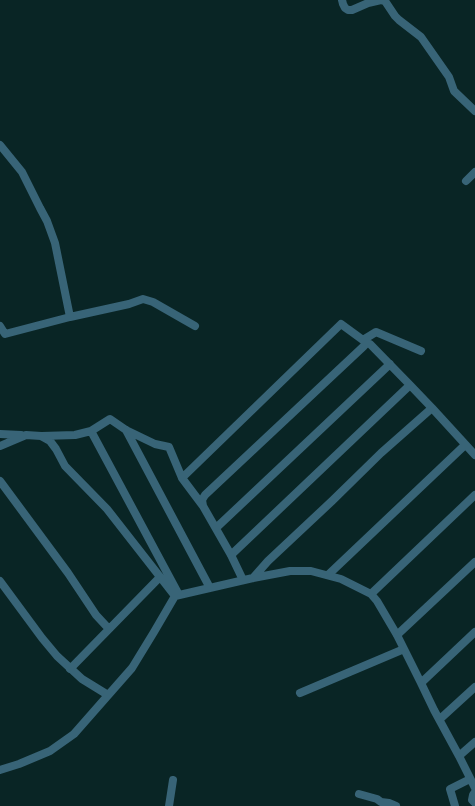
<!DOCTYPE html>
<html>
<head>
<meta charset="utf-8">
<style>
	body { margin:0 }
	canvas { display:block; background:#092525 }
</style>
</head>
<body>
<canvas width="475" height="806"></canvas>
<script>
const ctx = document.querySelector('canvas').getContext('2d');
ctx.lineJoin = 'round';
function shape(rows) {
  const path = new Path2D();
  for (const r of rows) {
    path.moveTo(r[0], r[1]);
    for (let i = 2; i < r.length; i += 2) path.lineTo(r[i], r[i + 1]);
  }
  return path;
}
function stroke(path, color, width, dash) {
  ctx.strokeStyle = color;
  ctx.lineWidth = width;
  ctx.lineCap = dash ? 'butt' : 'round';
  ctx.setLineDash(dash || []);
  ctx.stroke(path);
}
stroke(shape([
	[342,0,343,4,345,8,348,10,352,10,368,3,381,0,385,1,395,16,399,20,421,37,449,77,454,91,475,111],
	[0,145,22,172,40,208,47,221,55,243,70,317],
	[466,181,475,172],
	[0,326,5,334,70,317,129,304,143,299,153,302,195,326],
	[363,340,376,332,421,351],
	[126,430,210,588],
	[91,431,179,595],
	[0,434,21,435],
	[42,436,75,435,91,431,110,419,126,430,155,444,169,447,182,478],
	[0,446,26,435,41,436,50,441,56,449,65,466,107,509,175,596],
	[0,481,68,573,96,615,109,629],
	[203,506,182,478,341,324,367,343],
	[216,528,390,364],
	[231,555,410,385],
	[328,575,465,445],
	[253,578,268,561,332,501,381,453,432,408,475,455],
	[243,580,231,555,203,506,202,500,205,495,364,346,367,343,370,344,410,385,432,408],
	[0,581,42,638,57,656,82,679,108,695],
	[371,594,475,495],
	[397,635,475,562],
	[70,669,160,577],
	[421,683,434,710,459,756,475,742],
	[300,693,404,649],
	[440,719,475,687],
	[459,756,475,788],
	[0,770,19,764,50,751,74,734,132,668,154,632,175,596,253,578,290,571,311,571,341,579,371,594,377,601,397,635,421,683,475,632],
	[475,792,473,795,472,800,475,803],
	[359,794,377,799,381,802,389,803,396,806],
	[169,806,173,780],
	[455,806,450,789,470,779]
]), '#386477', 8);
</script>
</body>
</html>
